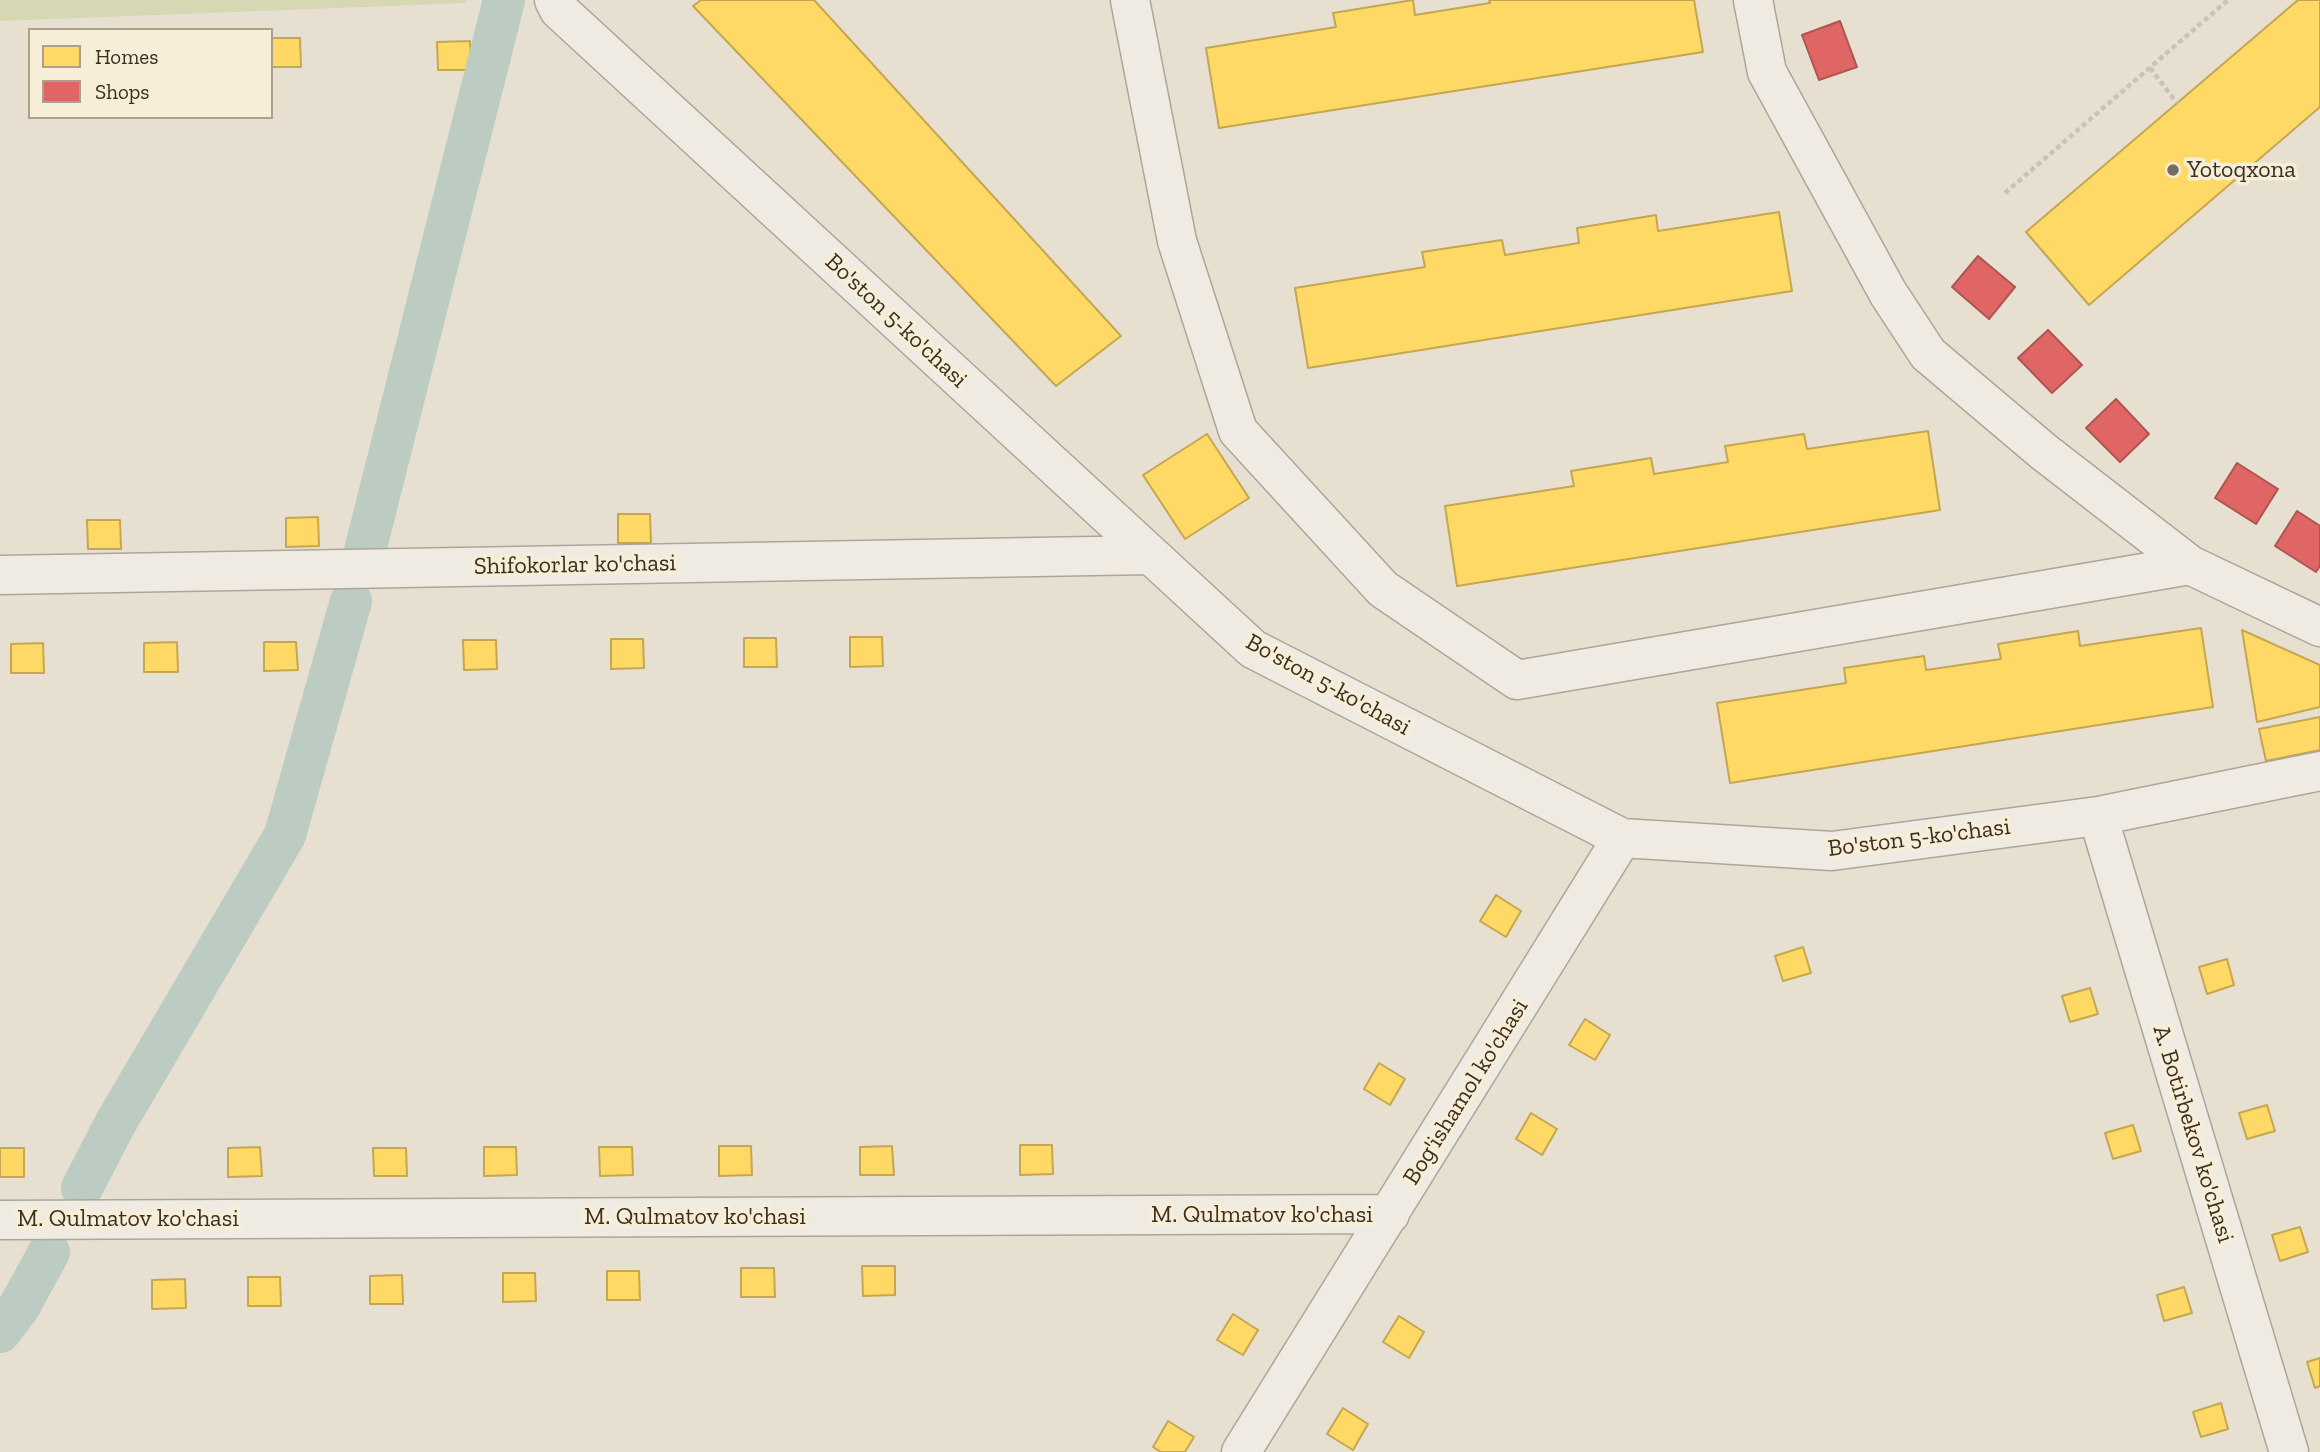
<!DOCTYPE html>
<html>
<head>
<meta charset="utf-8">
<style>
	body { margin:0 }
	#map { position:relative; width:2320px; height:1452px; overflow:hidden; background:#e7e0d1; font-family:"Zilla Slab",serif }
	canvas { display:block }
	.legend { position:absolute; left:28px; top:28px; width:245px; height:91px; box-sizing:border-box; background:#f7eed8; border:2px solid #ada18e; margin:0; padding:9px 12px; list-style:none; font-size:21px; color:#3d2e20 }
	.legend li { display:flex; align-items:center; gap:14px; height:35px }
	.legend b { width:35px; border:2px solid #ada18e }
</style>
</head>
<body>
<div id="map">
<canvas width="2320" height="1452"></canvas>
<ul class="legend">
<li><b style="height:19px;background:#ffd966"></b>Homes</li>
<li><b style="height:19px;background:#e06666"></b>Shops</li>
</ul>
</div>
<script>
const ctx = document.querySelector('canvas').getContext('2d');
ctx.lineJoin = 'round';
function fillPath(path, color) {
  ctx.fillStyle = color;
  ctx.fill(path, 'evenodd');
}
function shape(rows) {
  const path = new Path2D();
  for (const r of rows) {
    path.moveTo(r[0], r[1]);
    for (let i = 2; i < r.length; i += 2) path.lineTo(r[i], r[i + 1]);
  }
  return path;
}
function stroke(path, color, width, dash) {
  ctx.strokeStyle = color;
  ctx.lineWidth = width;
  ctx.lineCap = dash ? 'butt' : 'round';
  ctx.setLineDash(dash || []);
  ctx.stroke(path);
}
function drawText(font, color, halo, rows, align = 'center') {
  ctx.font = font + ' "Zilla Slab",serif';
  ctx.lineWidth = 7;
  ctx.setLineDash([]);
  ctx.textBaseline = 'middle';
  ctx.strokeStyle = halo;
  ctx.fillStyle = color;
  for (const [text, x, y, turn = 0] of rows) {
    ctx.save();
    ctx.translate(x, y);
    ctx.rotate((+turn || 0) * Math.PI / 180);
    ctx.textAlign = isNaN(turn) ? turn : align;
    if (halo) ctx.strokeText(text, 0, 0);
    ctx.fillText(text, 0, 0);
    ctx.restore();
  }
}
fillPath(shape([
	[0,0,467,0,466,3,0,21]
]), '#d6d7b3');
const homes = shape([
	[701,0,814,0,1121,336,1056,386,693,6,701,0],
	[1413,0,1415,15,1490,3,1489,0,1694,0,1703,52,1219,128,1206,48,1336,27,1333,13,1413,0],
	[2298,0,2320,0,2320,107,2089,305,2026,232,2298,0],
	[271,38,300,38,301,67,271,67,271,38],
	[470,41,471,70,438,70,437,42,470,41],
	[1779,212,1792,291,1308,368,1295,288,1425,267,1422,252,1502,240,1505,255,1579,243,1577,228,1656,215,1658,231,1779,212],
	[1928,431,1940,510,1457,586,1445,506,1574,486,1571,471,1651,458,1654,474,1728,462,1725,446,1804,434,1807,449,1928,431],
	[1207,434,1249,498,1185,539,1143,475,1207,434],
	[618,514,650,514,651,543,618,543,618,514],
	[318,517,319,546,286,547,286,518,318,517],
	[87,520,120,520,121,549,88,549,87,520],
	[2201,628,2213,707,1730,783,1717,703,1846,683,1844,668,1924,656,1926,670,2001,659,1998,644,2078,631,2080,646,2201,628],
	[2242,630,2320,665,2320,707,2257,722,2242,630],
	[850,637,882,637,883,666,850,667,850,637],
	[744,638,776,638,777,667,744,667,744,638],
	[611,639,643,639,644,668,611,669,611,639],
	[463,640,496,640,497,669,464,670,463,640],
	[177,642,178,672,144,672,144,643,177,642],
	[264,642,296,642,298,670,264,671,264,642],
	[43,643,44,673,11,673,11,644,43,643],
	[2320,717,2320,750,2266,761,2259,729,2320,717],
	[1496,895,1521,911,1506,937,1480,921,1496,895],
	[1803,947,1811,973,1783,981,1775,956,1803,947],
	[2227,959,2234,985,2207,994,2199,967,2227,959],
	[2090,988,2098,1014,2070,1022,2062,996,2090,988],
	[1585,1019,1610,1035,1595,1060,1569,1045,1585,1019],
	[1379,1063,1405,1079,1390,1105,1364,1089,1379,1063],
	[2267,1105,2275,1131,2247,1139,2239,1113,2267,1105],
	[1531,1113,1557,1129,1542,1155,1516,1139,1531,1113],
	[2133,1125,2141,1151,2113,1159,2105,1133,2133,1125],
	[1020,1145,1052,1145,1053,1174,1020,1175,1020,1145],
	[719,1146,751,1146,752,1175,719,1176,719,1146],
	[892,1146,894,1175,860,1175,860,1147,892,1146],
	[260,1147,262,1176,228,1177,228,1148,260,1147],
	[484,1147,516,1147,517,1175,484,1176,484,1147],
	[599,1147,632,1147,633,1175,600,1176,599,1147],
	[0,1148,24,1148,24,1177,0,1177,0,1148],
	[373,1148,406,1148,407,1176,374,1176,373,1148],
	[2300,1227,2308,1252,2280,1261,2272,1235,2300,1227],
	[862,1266,895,1266,895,1295,863,1296,862,1266],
	[741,1268,774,1268,775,1297,741,1297,741,1268],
	[607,1271,639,1271,640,1300,607,1300,607,1271],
	[503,1273,535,1273,536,1301,503,1302,503,1273],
	[402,1275,403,1304,370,1304,370,1276,402,1275],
	[248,1277,280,1277,281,1306,248,1306,248,1277],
	[185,1279,186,1308,152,1309,152,1280,185,1279],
	[2184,1287,2192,1313,2164,1321,2157,1295,2184,1287],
	[1233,1314,1258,1330,1243,1355,1217,1340,1233,1314],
	[1399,1316,1424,1332,1409,1358,1383,1342,1399,1316],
	[2320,1358,2320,1386,2315,1388,2307,1362,2320,1358],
	[2221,1403,2228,1429,2201,1437,2193,1412,2221,1403],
	[1343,1408,1368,1424,1353,1450,1327,1434,1343,1408],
	[1168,1421,1194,1437,1185,1452,1161,1452,1153,1447,1168,1421]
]);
fillPath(homes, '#ffd966');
stroke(homes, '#c5a651', 2);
const shops = shape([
	[1840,21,1857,67,1819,80,1802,35,1840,21],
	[1978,256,2015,287,1989,319,1952,287,1978,256],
	[2048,330,2082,365,2052,393,2018,358,2048,330],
	[2116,399,2149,434,2120,462,2086,428,2116,399],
	[2237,463,2278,489,2256,524,2215,498,2237,463],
	[2297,511,2320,526,2320,566,2316,572,2275,546,2297,511]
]);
fillPath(shops, '#e06666');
stroke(shops, '#af5551', 2);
stroke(shape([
	[365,551,504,0],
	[82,1188,115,1124,285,835,351,601],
	[0,1332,19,1307,49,1252]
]), '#bcccc2', 42);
const minor = shape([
	[554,0,559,10,1253,649,1622,838,1832,851,2098,816,2320,771],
	[1130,0,1177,241,1238,431,1383,589,1517,680,2190,565],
	[1753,0,1767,72,1888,293,1928,354,2044,452,2190,565,2320,627],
	[0,575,1150,555],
	[2098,816,2289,1452],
	[0,1220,1390,1214],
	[1241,1452,1622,838]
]);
stroke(minor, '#ada599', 41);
stroke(shape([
	[2150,68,2177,103],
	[2005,193,2228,0]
]), '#c8c2b9', 4.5, [5, 3.5]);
stroke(minor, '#efebe3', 38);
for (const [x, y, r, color] of [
	[2173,170,7,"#786c5e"]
]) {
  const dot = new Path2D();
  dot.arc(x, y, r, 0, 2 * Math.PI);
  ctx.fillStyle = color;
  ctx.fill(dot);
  stroke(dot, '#f7eed8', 2.5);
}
drawText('24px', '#3d2e20', '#f7eed8', [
	["Yotoqxona",2187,170]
], 'left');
drawText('24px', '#3d2e20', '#f7eed8', [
	["Bo'ston 5-ko'chasi",896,321,43],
	["Shifokorlar ko'chasi",575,565,-1],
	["Bo'ston 5-ko'chasi",1328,685,29],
	["Bo'ston 5-ko'chasi",1919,838,-7],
	["Bog'ishamol ko'chasi",1466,1092,-58],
	["A. Botirbekov ko'chasi",2193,1134,73],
	["M. Qulmatov ko'chasi",1262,1215],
	["M. Qulmatov ko'chasi",695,1217],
	["M. Qulmatov ko'chasi",128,1219]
]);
</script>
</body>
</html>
